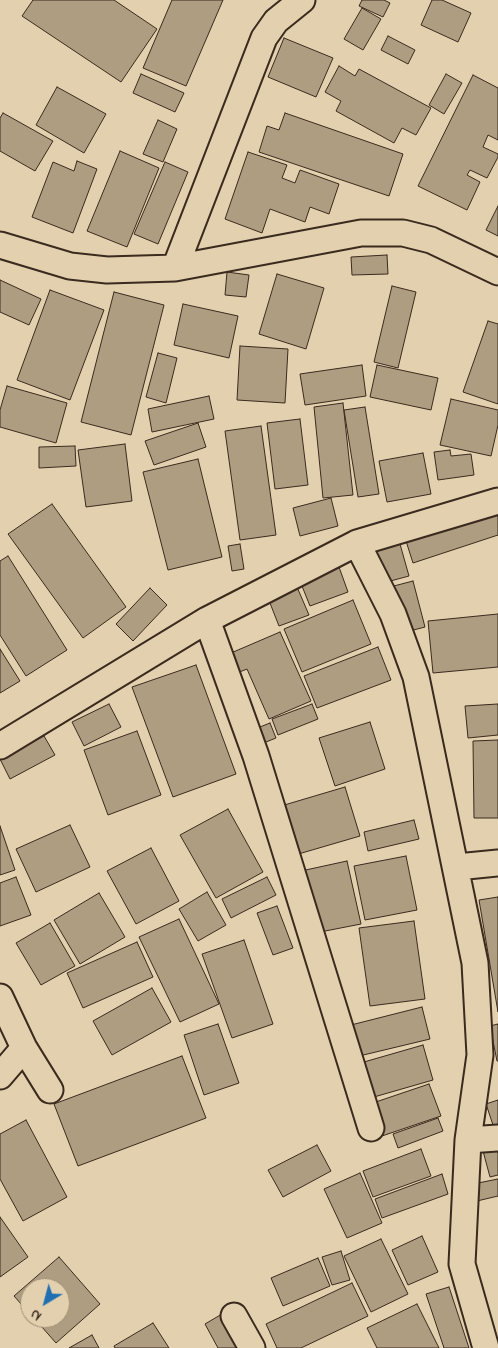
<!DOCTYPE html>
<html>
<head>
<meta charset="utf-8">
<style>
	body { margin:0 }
	#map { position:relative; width:498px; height:1348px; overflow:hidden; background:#e3d0ae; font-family:"Indie Flower",sans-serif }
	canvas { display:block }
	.north { position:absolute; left:20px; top:1278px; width:50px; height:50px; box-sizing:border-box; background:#e3d0ae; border:1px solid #a08e74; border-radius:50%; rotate:217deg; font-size:14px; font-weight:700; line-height:20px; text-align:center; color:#3b2a1e }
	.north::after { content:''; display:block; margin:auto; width:18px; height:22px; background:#1f6fb2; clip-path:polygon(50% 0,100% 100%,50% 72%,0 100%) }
</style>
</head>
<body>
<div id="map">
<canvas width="498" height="1348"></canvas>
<div class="north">N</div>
</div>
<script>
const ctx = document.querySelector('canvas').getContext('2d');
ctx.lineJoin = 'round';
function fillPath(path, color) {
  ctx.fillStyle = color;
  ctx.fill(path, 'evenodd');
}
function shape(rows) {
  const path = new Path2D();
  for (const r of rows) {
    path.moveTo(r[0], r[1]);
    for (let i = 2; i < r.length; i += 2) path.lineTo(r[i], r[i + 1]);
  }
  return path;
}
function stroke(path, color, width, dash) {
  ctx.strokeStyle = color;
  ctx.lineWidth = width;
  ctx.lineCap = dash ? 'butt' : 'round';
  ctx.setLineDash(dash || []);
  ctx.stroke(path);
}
const building = shape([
	[33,0,114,0,157,29,121,82,22,16,33,0],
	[172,0,223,0,186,86,143,68,172,0],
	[362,0,384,0,390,3,383,17,359,6,362,0],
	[432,0,442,0,471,13,458,42,421,25,432,0],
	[362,8,381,19,363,50,344,39,362,8],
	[388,36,415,50,408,64,381,50,388,36],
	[284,38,333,58,316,97,268,77,284,38],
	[339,66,355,76,359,69,431,108,416,135,402,128,394,143,336,111,341,101,325,92,339,66],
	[141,74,184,93,175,112,133,93,141,74],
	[446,74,462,83,444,114,429,105,446,74],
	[473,75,498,88,498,140,488,135,483,147,498,154,498,157,487,178,470,170,467,175,480,182,467,210,418,186,473,75],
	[57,87,106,114,84,153,36,125,57,87],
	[3,113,53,141,35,171,0,151,0,118,3,113],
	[285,113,403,154,389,196,259,152,267,126,279,130,285,113],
	[158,120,177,129,163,162,143,154,158,120],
	[120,151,159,168,127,247,87,231,120,151],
	[248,152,287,165,282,178,295,183,300,170,339,184,329,214,310,207,305,222,270,209,262,233,225,219,248,152],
	[77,161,97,169,73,233,32,217,53,162,74,171,77,161],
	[165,162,188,172,158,244,134,234,165,162],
	[498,206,498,236,486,230,498,206],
	[387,255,388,274,352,275,351,257,387,255],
	[227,272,249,275,246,297,225,295,227,272],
	[277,274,324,288,306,349,259,334,277,274],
	[0,280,41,299,29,325,0,312,0,280],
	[392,286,416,292,398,368,374,362,392,286],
	[50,290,104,310,70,400,17,380,50,290],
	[114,292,164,305,131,435,81,422,114,292],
	[183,304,238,316,229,358,174,345,183,304],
	[488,321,498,324,498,404,463,392,488,321],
	[240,346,288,349,285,403,237,400,240,346],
	[158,353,177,358,166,403,146,397,158,353],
	[362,365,366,396,305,405,300,374,362,365],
	[377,365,438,378,431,410,370,397,377,365],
	[7,386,67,403,56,443,0,427,0,410,7,386],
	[209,396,214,419,152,432,148,409,209,396],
	[451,399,498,410,498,425,491,456,440,445,451,399],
	[343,403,353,495,323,498,314,407,343,403],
	[365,407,379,494,358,497,344,410,365,407],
	[300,419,308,485,275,489,267,423,300,419],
	[198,423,206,447,154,465,145,441,198,423],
	[261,426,276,535,240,540,225,431,261,426],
	[125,444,132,501,86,507,78,450,125,444],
	[75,446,76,466,39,468,39,447,75,446],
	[450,450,451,456,471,454,474,475,438,480,434,452,450,450],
	[423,453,431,494,387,502,379,461,423,453],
	[198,459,222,557,168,570,143,472,198,459],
	[331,498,338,526,300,536,293,508,331,498],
	[52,504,126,607,83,638,8,534,52,504],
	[498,511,498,535,413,563,406,541,498,511],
	[398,537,409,576,383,583,372,545,398,537],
	[240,544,244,569,232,571,228,546,240,544],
	[8,556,67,650,26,676,0,635,0,561,8,556],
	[339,567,348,592,310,606,300,581,339,567],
	[413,581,425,627,402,633,390,587,413,581],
	[297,587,309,615,279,626,268,598,297,587],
	[150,588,167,605,133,641,116,624,150,588],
	[353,600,371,644,302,672,284,629,353,600],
	[498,614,498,667,433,673,428,621,498,614],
	[280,632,311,701,269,719,247,669,232,675,224,656,280,632],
	[378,647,391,680,317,708,304,676,378,647],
	[0,649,20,681,0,693,0,649],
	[196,665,236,774,173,797,132,687,196,665],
	[109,704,121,727,84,746,72,722,109,704],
	[312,704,318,719,278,735,272,719,312,704],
	[498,704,498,735,468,738,465,706,498,704],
	[370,722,385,769,335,786,319,738,370,722],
	[270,723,276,738,261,744,255,729,270,723],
	[137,731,161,795,108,815,84,750,137,731],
	[44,736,55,755,10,779,0,759,44,736],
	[498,740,498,818,474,818,473,741,498,740],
	[345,787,360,836,295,855,281,806,345,787],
	[228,809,263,872,216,898,180,835,228,809],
	[414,820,419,839,368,851,364,832,414,820],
	[70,825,90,867,36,892,16,849,70,825],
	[0,826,15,870,0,875,0,826],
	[151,848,179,901,136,924,107,871,151,848],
	[406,856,417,910,365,920,354,866,406,856],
	[347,861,361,924,315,933,301,871,347,861],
	[16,877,31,915,0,926,0,883,16,877],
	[267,877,276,895,231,918,222,899,267,877],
	[207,892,226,925,198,941,179,909,207,892],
	[99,893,125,937,80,964,54,920,99,893],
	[498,897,498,1012,479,900,498,897],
	[277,906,293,948,273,955,257,913,277,906],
	[179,919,219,1004,180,1022,139,937,179,919],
	[414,921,425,999,370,1006,359,928,414,921],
	[50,923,75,966,41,985,16,943,50,923],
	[244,940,273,1024,232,1038,202,954,244,940],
	[137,942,153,977,83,1008,67,973,137,942],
	[152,988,171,1022,112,1055,93,1021,152,988],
	[422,1007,430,1039,355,1057,347,1026,422,1007],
	[218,1024,239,1083,204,1095,184,1035,218,1024],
	[498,1024,498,1061,497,1061,490,1026,498,1024],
	[423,1045,433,1080,367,1099,357,1064,423,1045],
	[182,1056,206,1118,78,1166,54,1104,182,1056],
	[429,1084,441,1116,379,1137,367,1105,429,1084],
	[498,1100,498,1130,495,1131,486,1104,498,1100],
	[438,1118,443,1131,398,1148,393,1134,438,1118],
	[26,1120,67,1197,23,1221,0,1179,0,1134,26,1120],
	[317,1145,331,1171,283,1197,268,1170,317,1145],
	[498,1147,498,1175,490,1177,483,1151,498,1147],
	[421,1149,431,1176,373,1197,363,1171,421,1149],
	[360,1173,382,1223,347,1238,324,1189,360,1173],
	[442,1174,448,1194,382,1218,375,1199,442,1174],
	[498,1179,498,1196,477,1201,473,1184,498,1179],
	[0,1217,28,1257,0,1277,0,1217],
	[422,1236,438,1272,408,1285,392,1250,422,1236],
	[381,1239,408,1294,371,1312,344,1256,381,1239],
	[341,1251,350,1280,332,1285,322,1257,341,1251],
	[59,1257,100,1304,56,1343,34,1318,60,1318,60,1288,30,1288,30,1314,14,1296,59,1257],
	[318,1258,330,1286,283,1306,271,1278,318,1258],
	[352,1283,368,1316,301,1348,277,1348,266,1324,352,1283],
	[449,1287,469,1348,444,1348,426,1294,449,1287],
	[417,1304,439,1348,377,1348,367,1328,417,1304],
	[222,1314,240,1348,218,1348,205,1324,222,1314],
	[153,1323,169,1348,115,1348,114,1346,153,1323],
	[92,1335,99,1348,69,1348,92,1335]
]);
fillPath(building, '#af9d81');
stroke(building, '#3b2a1e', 1);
const street = shape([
	[0,245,70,266,107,270,175,268,361,233,403,233,431,240,498,272],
	[175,268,264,38,276,21,302,0],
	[357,543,393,614,416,677,475,963,480,1055,468,1140,462,1264,486,1348],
	[207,620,256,756,371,1128],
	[0,746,207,620,357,543,498,501],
	[457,867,498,863],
	[0,997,24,1048,50,1090],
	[0,1076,24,1048],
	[468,1140,498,1138],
	[234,1316,252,1348]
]);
stroke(street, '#3b2a1e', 29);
stroke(street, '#e3d0ae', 25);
</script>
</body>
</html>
